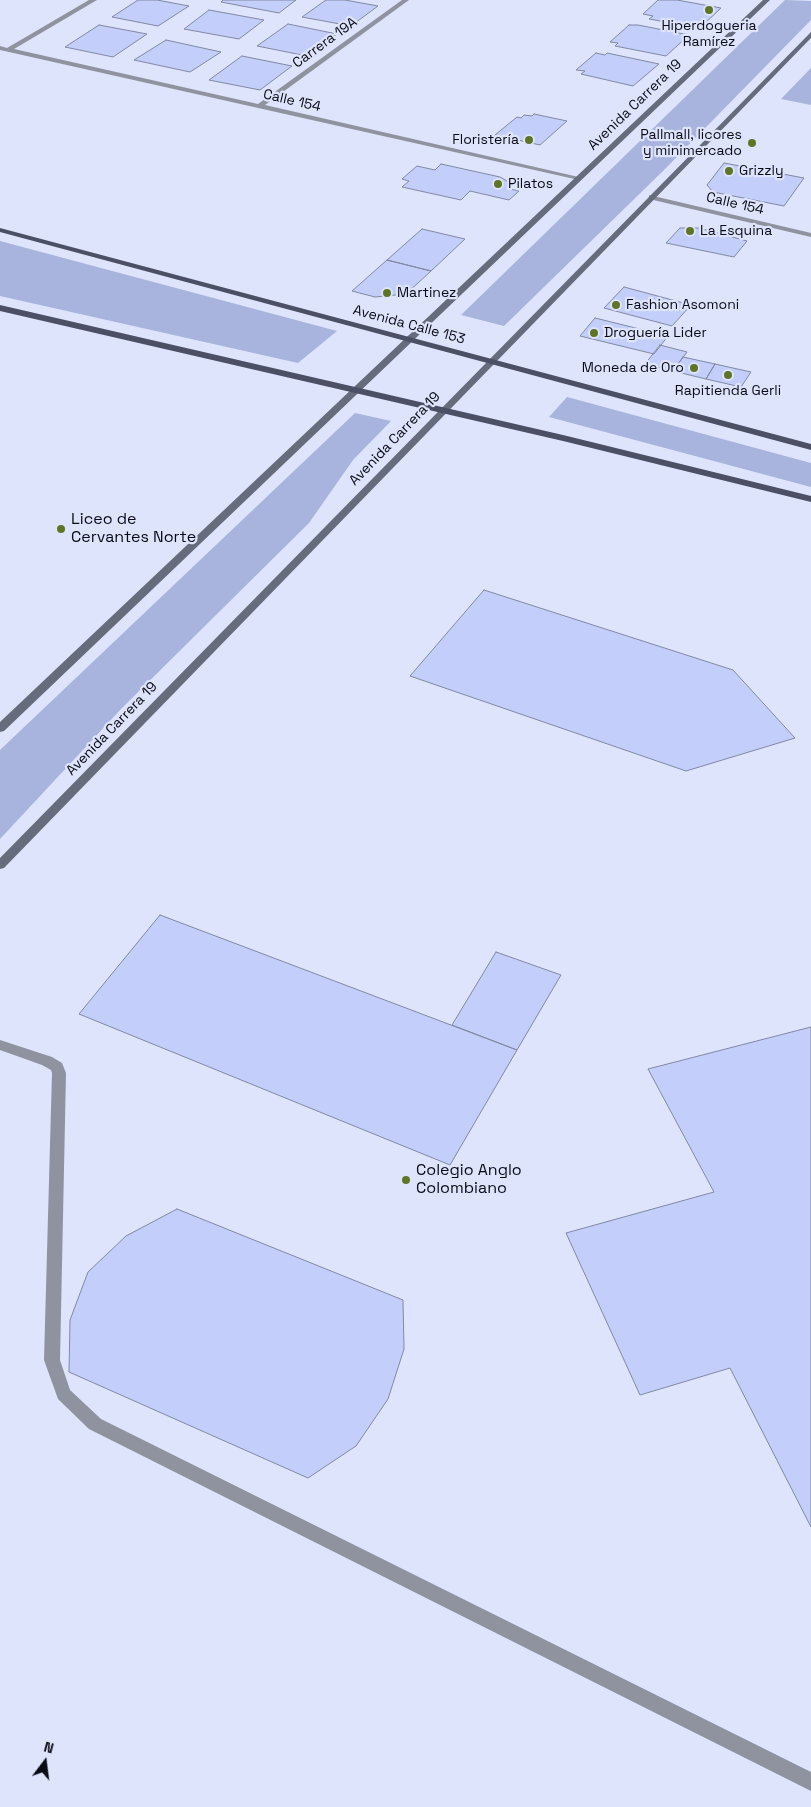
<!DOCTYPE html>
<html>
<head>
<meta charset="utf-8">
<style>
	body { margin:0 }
	#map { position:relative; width:811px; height:1807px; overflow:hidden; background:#dde4fb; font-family:"Space Grotesk",sans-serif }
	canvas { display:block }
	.north { position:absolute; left:20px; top:1737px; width:50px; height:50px; -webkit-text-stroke:4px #dde4fb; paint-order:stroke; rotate:15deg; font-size:14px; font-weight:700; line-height:20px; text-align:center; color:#090b14 }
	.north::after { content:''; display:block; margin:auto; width:18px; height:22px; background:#090b14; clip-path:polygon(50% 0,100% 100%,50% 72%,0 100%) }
</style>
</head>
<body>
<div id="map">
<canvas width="811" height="1807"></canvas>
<div class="north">N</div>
</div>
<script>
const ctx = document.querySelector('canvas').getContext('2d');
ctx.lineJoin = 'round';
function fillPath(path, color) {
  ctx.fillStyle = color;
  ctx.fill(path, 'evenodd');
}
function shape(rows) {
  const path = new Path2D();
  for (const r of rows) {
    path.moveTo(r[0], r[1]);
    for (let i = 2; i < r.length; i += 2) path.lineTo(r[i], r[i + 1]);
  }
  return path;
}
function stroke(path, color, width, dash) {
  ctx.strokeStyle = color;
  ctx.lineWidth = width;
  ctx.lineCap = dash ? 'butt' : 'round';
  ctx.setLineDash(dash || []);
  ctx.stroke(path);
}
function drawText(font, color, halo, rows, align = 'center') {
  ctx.font = font + ' "Space Grotesk",sans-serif';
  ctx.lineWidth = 4.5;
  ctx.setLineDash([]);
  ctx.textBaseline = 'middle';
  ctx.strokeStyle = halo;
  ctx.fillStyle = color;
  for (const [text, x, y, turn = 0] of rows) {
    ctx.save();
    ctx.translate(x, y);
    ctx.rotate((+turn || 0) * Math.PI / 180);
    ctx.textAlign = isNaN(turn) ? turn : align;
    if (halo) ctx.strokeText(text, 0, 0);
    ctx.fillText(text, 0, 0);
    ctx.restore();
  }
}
fillPath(shape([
	[785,0,811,1,811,20,665,169,504,326,461,315],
	[811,68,811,105,781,99],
	[0,241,337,331,298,363,0,296],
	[567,397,811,463,811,487,549,417],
	[355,413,391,421,353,460,309,523,122,708,0,839,0,750]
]), '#a8b3de');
const building = shape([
	[138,0,157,0,189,6,158,26,112,17,138,0],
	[223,0,296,0,279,13,221,2,223,0],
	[326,0,345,0,378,6,351,26,302,17,326,0],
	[658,0,677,0,721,8,700,28,649,19,653,16,643,14,658,0],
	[209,10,264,20,239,39,184,29,209,10],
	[288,24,337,34,307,56,257,46,288,24],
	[99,25,147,34,113,57,65,47,99,25],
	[629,25,638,25,689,35,666,56,615,46,618,43,610,42,629,25],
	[166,40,221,52,190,72,134,60,166,40],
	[596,53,605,55,607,53,659,64,633,86,581,74,585,71,576,70,596,53],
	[242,56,292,66,260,90,209,80,242,56],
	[534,114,567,121,540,145,495,135,517,117,521,118,524,115,532,116,534,114],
	[724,163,804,178,784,206,713,192,707,185,724,163],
	[441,164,500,177,507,181,510,189,519,191,509,200,470,191,461,200,402,187,409,181,402,179,417,166,435,170,441,164],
	[680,228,699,228,747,241,734,257,666,243,680,228],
	[422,229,465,239,431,271,387,260,422,229],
	[387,260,431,271,406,294,375,297,352,291,387,260],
	[624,287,691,305,672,326,604,308,624,287],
	[595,318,668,336,654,354,580,336,595,318],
	[660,345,687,352,673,371,645,364,660,345],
	[683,357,715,364,706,379,673,371,683,357],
	[715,364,751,372,741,387,706,379,715,364],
	[484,590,733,670,795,738,686,771,410,676,484,590],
	[160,915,517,1050,450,1165,79,1014,160,915],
	[496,952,561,975,517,1050,452,1025,496,952],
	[811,1027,811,1527,730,1368,640,1395,566,1233,714,1192,648,1069,811,1027],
	[177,1209,403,1300,404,1349,388,1399,356,1446,308,1478,69,1372,70,1320,88,1272,126,1236,177,1209]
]);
fillPath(building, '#c3cefa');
stroke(building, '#8188a2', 1);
fillPath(shape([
	[0,1040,52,1057,62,1063,66,1073,60,1360,70,1390,101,1419,811,1772,811,1791,89,1429,58,1399,44,1360,52,1073,51,1070,42,1065,0,1050,0,1040]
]), '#8f939f');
fillPath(shape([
	[89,0,97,0,14,49,258,104,402,0,409,0,265,105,583,178,579,180,0,50,0,46,7,48,89,0],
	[649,195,811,233,811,237,649,199,649,195]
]), '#8f939f');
fillPath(shape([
	[763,0,770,0,4,731,0,732,0,722,763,0],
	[811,32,811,38,4,868,0,869,0,858,811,32]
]), '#676c7d');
fillPath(shape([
	[0,228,811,444,811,450,0,232,0,228],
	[0,305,563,435,811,496,811,502,563,441,0,311,0,305]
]), '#4b5065');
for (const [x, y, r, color] of [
	[709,10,5,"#5e7526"],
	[529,140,5,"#5e7526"],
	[752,143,5,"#5e7526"],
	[729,171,5,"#5e7526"],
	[498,184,5,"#5e7526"],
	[690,231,5,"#5e7526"],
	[387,293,5,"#5e7526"],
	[616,305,5,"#5e7526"],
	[594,333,5,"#5e7526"],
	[694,368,5,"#5e7526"],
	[728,375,5,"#5e7526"],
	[61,529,5,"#5e7526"],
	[406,1180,5,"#5e7526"]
]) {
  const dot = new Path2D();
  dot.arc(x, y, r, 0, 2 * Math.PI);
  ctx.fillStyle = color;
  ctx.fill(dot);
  stroke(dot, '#dde4fb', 2);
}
drawText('14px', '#090b14', '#dde4fb', [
	["Hiperdogueria",709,26,"center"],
	["Ramírez",709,42,"center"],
	["Pallmall, licores",742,135,"right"],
	["y minimercado",742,151,"right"],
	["Floristería",519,140,"right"],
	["Grizzly",739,171],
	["Pilatos",508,184],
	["La Esquina",700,231],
	["Martinez",397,293],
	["Fashion Asomoni",626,305],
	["Droguería Lider",604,333],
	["Moneda de Oro",684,368,"right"],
	["Rapitienda Gerli",728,391,"center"]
], 'left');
drawText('14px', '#090b14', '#dde4fb', [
	["Carrera 19A",325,43,-36],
	["Calle 154",292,101,13],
	["Avenida Carrera 19",635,105,-44],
	["Calle 154",735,204,13],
	["Avenida Calle 153",409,325,15],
	["Avenida Carrera 19",395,439,-46],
	["Avenida Carrera 19",112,729,-46]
]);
drawText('16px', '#090b14', '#dde4fb', [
	["Liceo de",71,520],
	["Cervantes Norte",71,538],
	["Colegio Anglo",416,1171],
	["Colombiano",416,1189]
], 'left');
</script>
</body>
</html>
